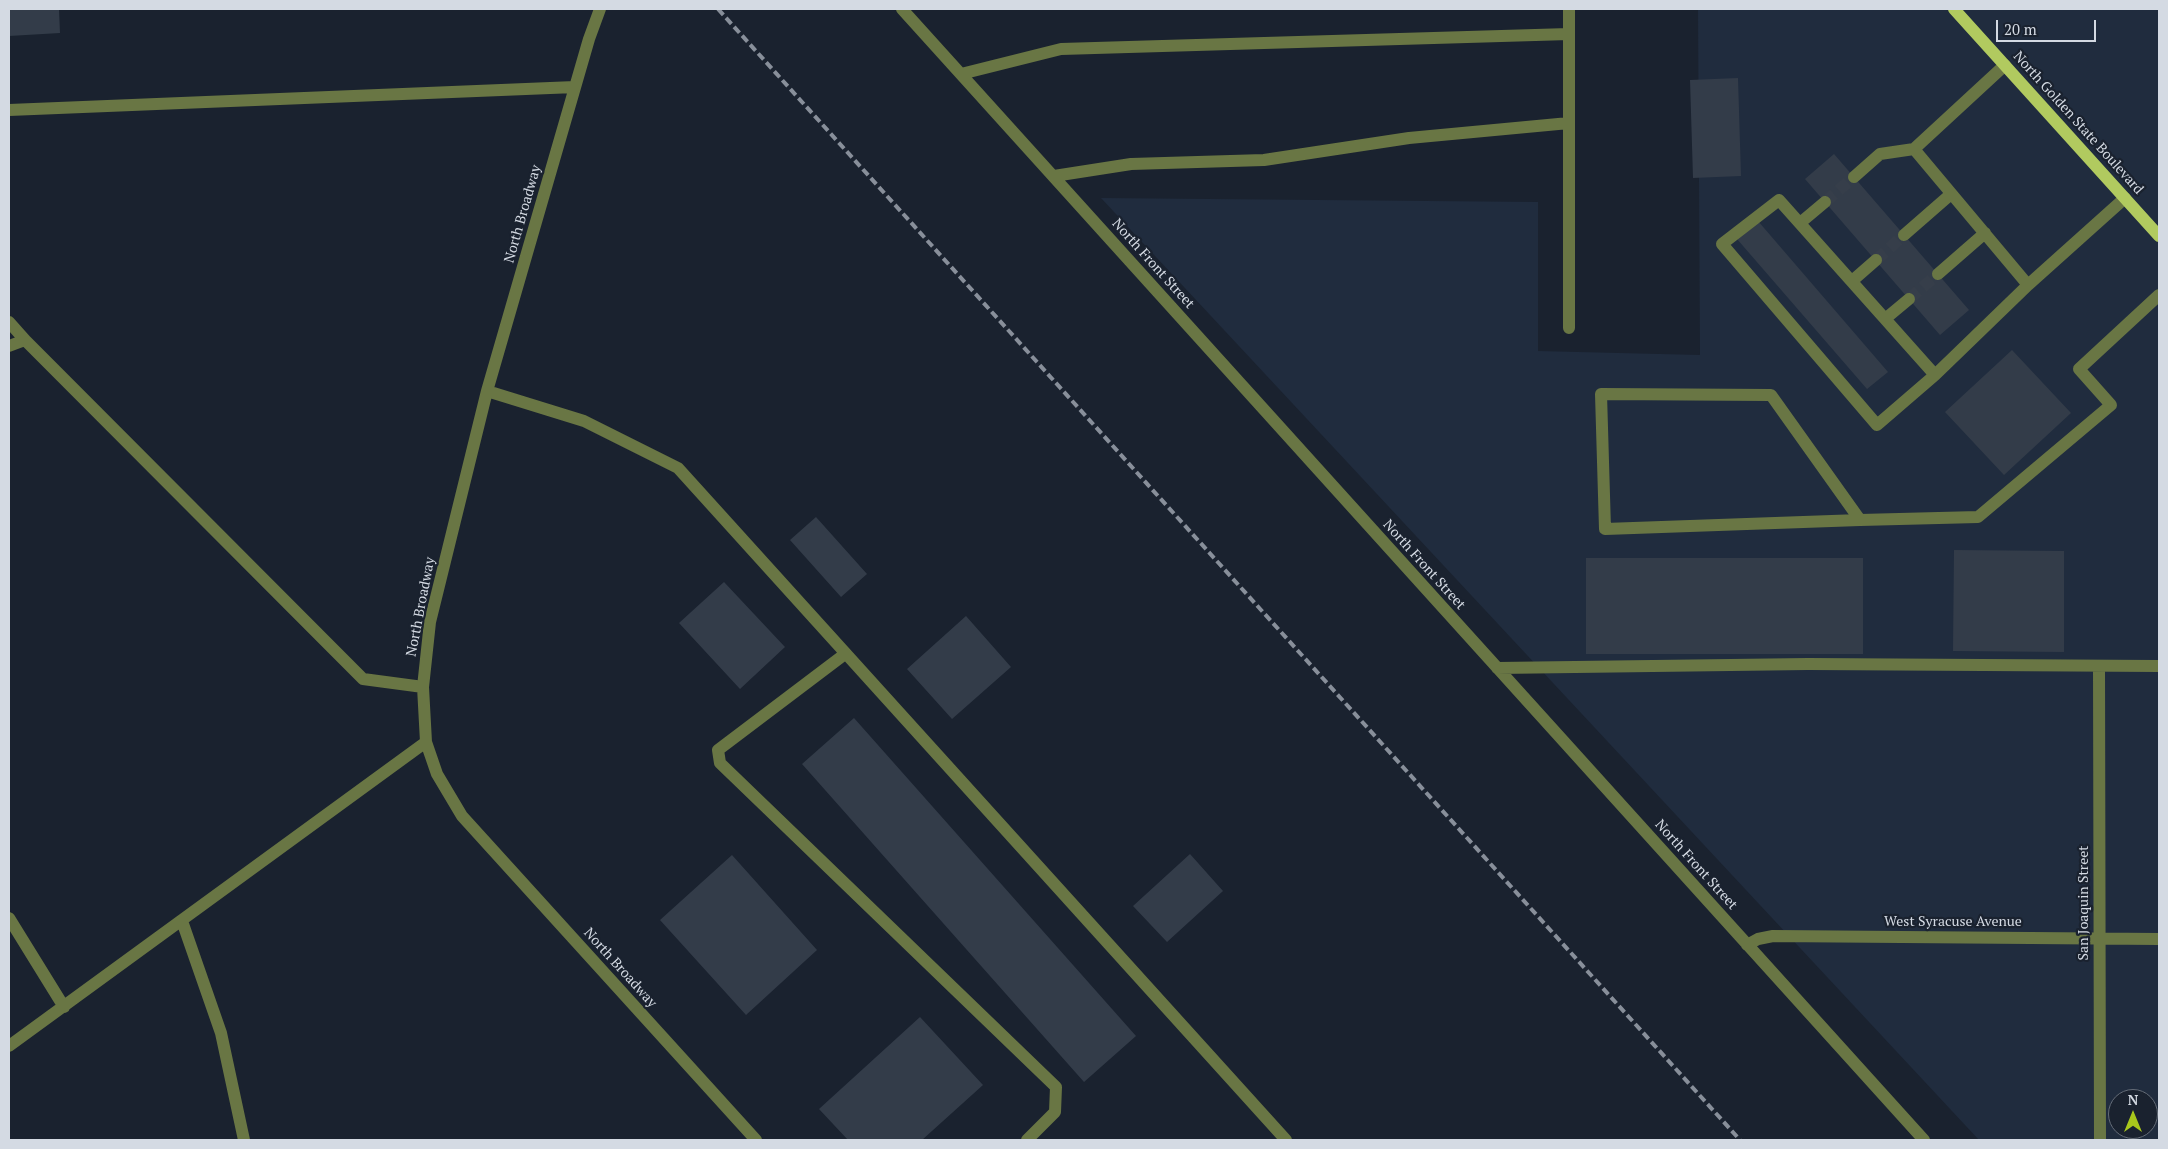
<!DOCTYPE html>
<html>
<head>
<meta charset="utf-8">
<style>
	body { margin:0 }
	#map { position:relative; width:2168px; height:1149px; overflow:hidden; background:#1a222f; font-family:"PT Serif",serif }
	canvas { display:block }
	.frame { position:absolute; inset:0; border:10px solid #d4dae3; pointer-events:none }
	.north { position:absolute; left:2108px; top:1089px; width:50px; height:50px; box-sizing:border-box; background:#1a222f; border:1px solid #646c77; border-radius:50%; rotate:0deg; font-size:14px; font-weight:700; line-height:20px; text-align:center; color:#d4dae3 }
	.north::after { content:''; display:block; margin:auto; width:18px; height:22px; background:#a8c71c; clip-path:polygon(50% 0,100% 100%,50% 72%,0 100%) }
	.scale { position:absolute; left:1996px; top:20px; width:100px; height:22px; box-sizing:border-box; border:2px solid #d4dae3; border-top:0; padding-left:6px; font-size:15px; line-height:18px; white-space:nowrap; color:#d4dae3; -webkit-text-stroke:4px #1a222f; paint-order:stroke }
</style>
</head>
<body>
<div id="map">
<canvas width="2168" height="1149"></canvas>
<div class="frame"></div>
<div class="north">N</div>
<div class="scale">20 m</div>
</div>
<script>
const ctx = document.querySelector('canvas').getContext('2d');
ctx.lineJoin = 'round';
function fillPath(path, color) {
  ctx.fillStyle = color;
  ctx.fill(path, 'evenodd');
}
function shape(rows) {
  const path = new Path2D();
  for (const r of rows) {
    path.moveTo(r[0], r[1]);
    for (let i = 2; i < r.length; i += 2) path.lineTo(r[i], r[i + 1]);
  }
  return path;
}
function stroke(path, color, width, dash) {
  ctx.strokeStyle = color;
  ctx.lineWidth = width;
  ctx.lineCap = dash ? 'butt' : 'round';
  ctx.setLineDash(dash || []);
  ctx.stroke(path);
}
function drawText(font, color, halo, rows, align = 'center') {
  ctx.font = font + ' "PT Serif",serif';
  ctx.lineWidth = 4.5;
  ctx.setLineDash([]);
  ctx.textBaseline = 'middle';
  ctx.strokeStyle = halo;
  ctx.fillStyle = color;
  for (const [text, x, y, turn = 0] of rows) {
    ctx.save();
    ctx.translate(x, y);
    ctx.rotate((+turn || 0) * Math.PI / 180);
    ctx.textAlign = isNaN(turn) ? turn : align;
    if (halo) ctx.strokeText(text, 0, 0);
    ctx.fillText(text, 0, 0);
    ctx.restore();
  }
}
fillPath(shape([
	[1698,9,2159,9,2159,1140,1979,1140,1101,198,1538,202,1538,351,1700,355],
	[2118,1099,2148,1099,2148,1129,2118,1129]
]), '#202c3e');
fillPath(shape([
	[9,9,59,9,60,33,9,36],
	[1738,78,1741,176,1693,178,1690,80],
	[1834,154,1969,310,1940,335,1805,179],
	[1758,221,1888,372,1867,389,1737,239],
	[2012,350,2071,413,2004,475,1945,412],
	[816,517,867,574,841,597,790,540],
	[1954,550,2064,551,2064,652,1953,651],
	[1586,558,1863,558,1863,654,1586,654],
	[724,582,785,647,740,689,679,623],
	[966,616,1011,667,952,719,907,669],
	[854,718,1136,1036,1084,1082,802,764],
	[1190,854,1223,891,1167,942,1133,906],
	[732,855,817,950,746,1015,660,920],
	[920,1017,983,1085,922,1140,848,1140,819,1109]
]), '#333c49');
stroke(shape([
	[1825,202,1854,177],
	[1876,260,1904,235],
	[1909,299,1938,274]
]), '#363e4a', 12, [12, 6]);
stroke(shape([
	[600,9,589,39,487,391,430,622,423,687,426,742,437,774,462,816,756,1140],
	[902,9,1924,1140],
	[1569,9,1569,328],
	[2005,65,1914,149,2028,285,2125,198],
	[961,74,1061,49,1569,34],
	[9,110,575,87],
	[1054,176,1131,164,1264,160,1409,138,1569,123],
	[1854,177,1880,154,1914,149],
	[1779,200,1935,375,1877,425,1722,244,1779,200],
	[1800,223,1825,202],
	[1904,235,1951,194],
	[1938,274,1985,233],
	[1852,281,1876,260],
	[1885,319,1909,299],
	[9,322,25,340,363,679,423,687],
	[9,346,25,340],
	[1935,375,2028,285],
	[487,391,584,421,678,468,1286,1140],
	[1860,520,1771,395,1601,394,1605,529,1860,520,1978,517,2111,405,2079,369,2159,295],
	[845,654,718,750,720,763,1056,1087,1055,1112,1027,1140],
	[2099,666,2100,1140],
	[1497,668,1808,664,2159,666],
	[9,918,64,1007],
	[182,921,221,1033,244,1140],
	[1747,945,1758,939,1773,936,2159,939],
	[9,1046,426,742]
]), '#697644', 12);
stroke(shape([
	[1954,9,2159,236]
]), '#b1ca5f', 12);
stroke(shape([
	[718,9,1740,1140]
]), '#888f9a', 4, [8, 4]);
drawText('14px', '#d4dae3', '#1a222f', [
	["North Golden State Boulevard",2078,123,48],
	["North Broadway",523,214,-74],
	["North Front Street",1153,264,48],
	["North Front Street",1424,565,48],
	["North Broadway",421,607,-79],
	["North Front Street",1696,865,48],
	["San Joaquin Street",2084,903,-90],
	["West Syracuse Avenue",1953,922],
	["North Broadway",620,968,48]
]);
</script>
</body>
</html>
